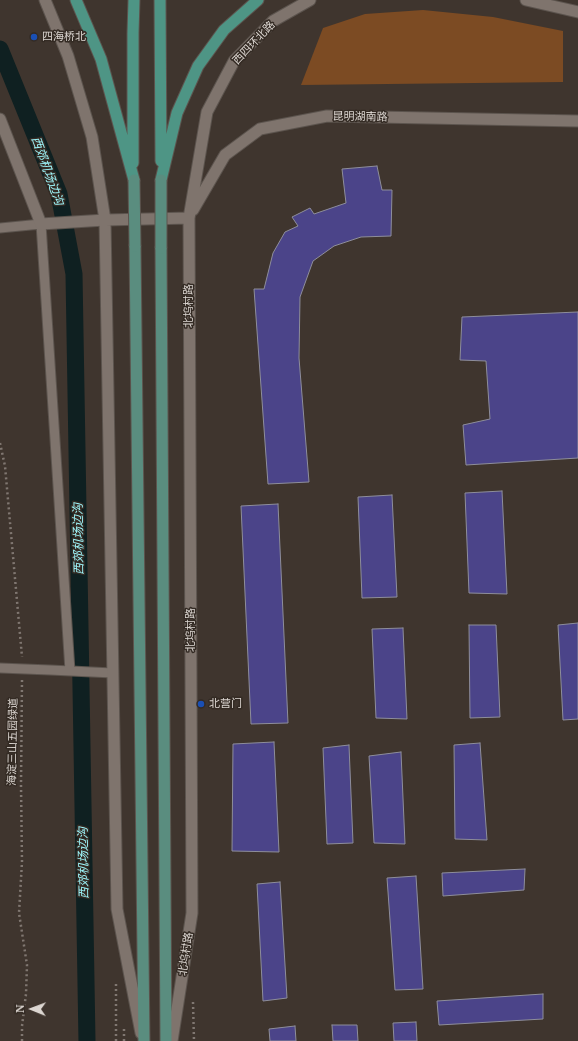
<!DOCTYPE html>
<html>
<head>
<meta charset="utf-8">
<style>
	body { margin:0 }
	#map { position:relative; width:578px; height:1041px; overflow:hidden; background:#3f352e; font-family:"Noto Serif",serif }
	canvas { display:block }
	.north { position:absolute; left:12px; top:989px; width:40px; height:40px; -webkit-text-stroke:3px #342b24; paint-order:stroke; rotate:271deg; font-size:11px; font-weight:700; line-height:16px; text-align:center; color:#dcd6d1 }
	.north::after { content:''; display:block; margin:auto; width:14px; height:18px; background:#dcd6d1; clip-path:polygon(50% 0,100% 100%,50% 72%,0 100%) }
</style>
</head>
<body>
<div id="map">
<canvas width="578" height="1041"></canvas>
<div class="north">N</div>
</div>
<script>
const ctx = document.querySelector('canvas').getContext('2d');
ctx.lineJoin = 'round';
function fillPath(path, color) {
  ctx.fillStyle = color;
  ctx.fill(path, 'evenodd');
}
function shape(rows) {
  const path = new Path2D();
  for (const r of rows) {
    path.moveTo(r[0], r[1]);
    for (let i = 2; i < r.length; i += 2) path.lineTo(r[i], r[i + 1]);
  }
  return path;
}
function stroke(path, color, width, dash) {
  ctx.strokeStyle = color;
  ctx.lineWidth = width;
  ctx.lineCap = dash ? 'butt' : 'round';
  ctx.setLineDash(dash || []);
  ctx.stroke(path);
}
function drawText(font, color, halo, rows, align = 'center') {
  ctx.font = font + ' "Noto Serif","Noto Sans SC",serif';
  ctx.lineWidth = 3;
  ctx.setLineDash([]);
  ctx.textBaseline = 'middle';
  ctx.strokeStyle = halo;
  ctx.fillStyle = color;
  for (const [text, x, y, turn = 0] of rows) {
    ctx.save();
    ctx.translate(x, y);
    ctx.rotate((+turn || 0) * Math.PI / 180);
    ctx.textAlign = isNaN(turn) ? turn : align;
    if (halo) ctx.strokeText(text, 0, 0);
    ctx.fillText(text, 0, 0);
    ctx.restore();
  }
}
fillPath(shape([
	[423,10,493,17,563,31,563,82,301,85,323,28,365,14]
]), '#7c4b23');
stroke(shape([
	[0,49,59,194,74,274,87,1041]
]), '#0f2021', 17);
const building = shape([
	[377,166,382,190,392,190,391,236,361,237,334,246,313,261,300,297,299,358,309,482,268,484,254,289,264,289,273,253,285,232,298,226,292,217,310,208,314,214,346,203,342,169,377,166],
	[578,312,578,458,466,465,463,425,490,419,486,361,460,360,462,317,578,312],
	[502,491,507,594,469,593,465,493,502,491],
	[392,495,397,597,362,598,358,497,392,495],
	[278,504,288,723,251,724,241,506,278,504],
	[578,623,578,719,563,720,558,625,578,623],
	[469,625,496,625,500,717,470,718,469,625],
	[403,628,407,719,376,718,372,629,403,628],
	[274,742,279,852,232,851,233,744,274,742],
	[480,743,487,840,455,839,454,745,480,743],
	[349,745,353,843,327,844,323,748,349,745],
	[401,752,405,844,374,843,369,756,401,752],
	[525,869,524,890,443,896,442,873,525,869],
	[416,876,423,989,395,990,387,878,416,876],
	[280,882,287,998,263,1001,257,884,280,882],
	[543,994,543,1019,439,1025,437,1001,543,994],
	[416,1022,417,1041,394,1041,393,1023,416,1022],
	[332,1025,357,1025,358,1041,333,1041,332,1025],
	[295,1026,296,1041,270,1041,269,1029,295,1026]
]);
fillPath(building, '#4b4489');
stroke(building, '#8e8e9b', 1);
const service = shape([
	[0,228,41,224,70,671],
	[0,668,50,670,113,673]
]);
const minor = shape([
	[0,119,41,224,105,220]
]);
const tertiary = shape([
	[45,0,68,56,92,137,105,220,117,909,141,1033],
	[526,0,578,12],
	[193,210,225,155,260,129,327,116,578,121],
	[105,220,189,218],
	[172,1041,192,913,189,218,207,112,234,61,273,21,310,0]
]);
const primary = shape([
	[135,246,144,1041],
	[161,248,166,1041]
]);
const trunk = shape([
	[76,0,101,59,134,180],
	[160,0,161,161],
	[133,163,133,33,134,0],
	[161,180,177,113,198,66,224,30,258,0]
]);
stroke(service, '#5c544e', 11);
stroke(minor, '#5c544e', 13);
stroke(tertiary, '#5c544e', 13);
stroke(primary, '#5c544e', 13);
stroke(trunk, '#5c544e', 13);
stroke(shape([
	[0,443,5,466,22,657],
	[193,1002,194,1041],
	[22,1041,22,1026,26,994,27,965,19,913,22,862,21,785,22,680],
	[116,1041,116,981],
	[124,1041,124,1029]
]), '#807771', 2.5, [2, 3]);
stroke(service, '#7f746d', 9);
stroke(minor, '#7f746d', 11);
stroke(tertiary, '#7f746d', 11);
stroke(primary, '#5a8d7f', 11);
stroke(trunk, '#4e9585', 11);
const primaryBridge = shape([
	[134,180,135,246],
	[161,248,161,180]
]);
stroke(primaryBridge, '#5c544e', 13, []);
stroke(primaryBridge, '#5a8d7f', 11);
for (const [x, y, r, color] of [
	[34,37,4,"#1a4fb4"],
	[201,704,4,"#1a4fb4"]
]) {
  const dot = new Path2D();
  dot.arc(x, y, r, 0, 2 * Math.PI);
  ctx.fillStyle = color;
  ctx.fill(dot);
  stroke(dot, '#342b24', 1.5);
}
drawText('11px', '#dcd6d1', '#342b24', [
	["四海桥北",42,37],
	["北营门",209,704]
], 'left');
drawText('11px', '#dcd6d1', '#342b24', [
	["西四环北路",254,43,-46],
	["昆明湖南路",360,117,1],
	["北坞村路",189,306,-90],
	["北坞村路",191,630,-90],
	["海淀三山五园绿道",13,742,-89],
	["北坞村路",186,954,-81]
]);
drawText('italic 12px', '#9df6fb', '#342b24', [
	["西郊机场边沟",47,171,70],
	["西郊机场边沟",79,539,-91],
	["西郊机场边沟",84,863,-91]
]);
</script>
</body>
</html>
